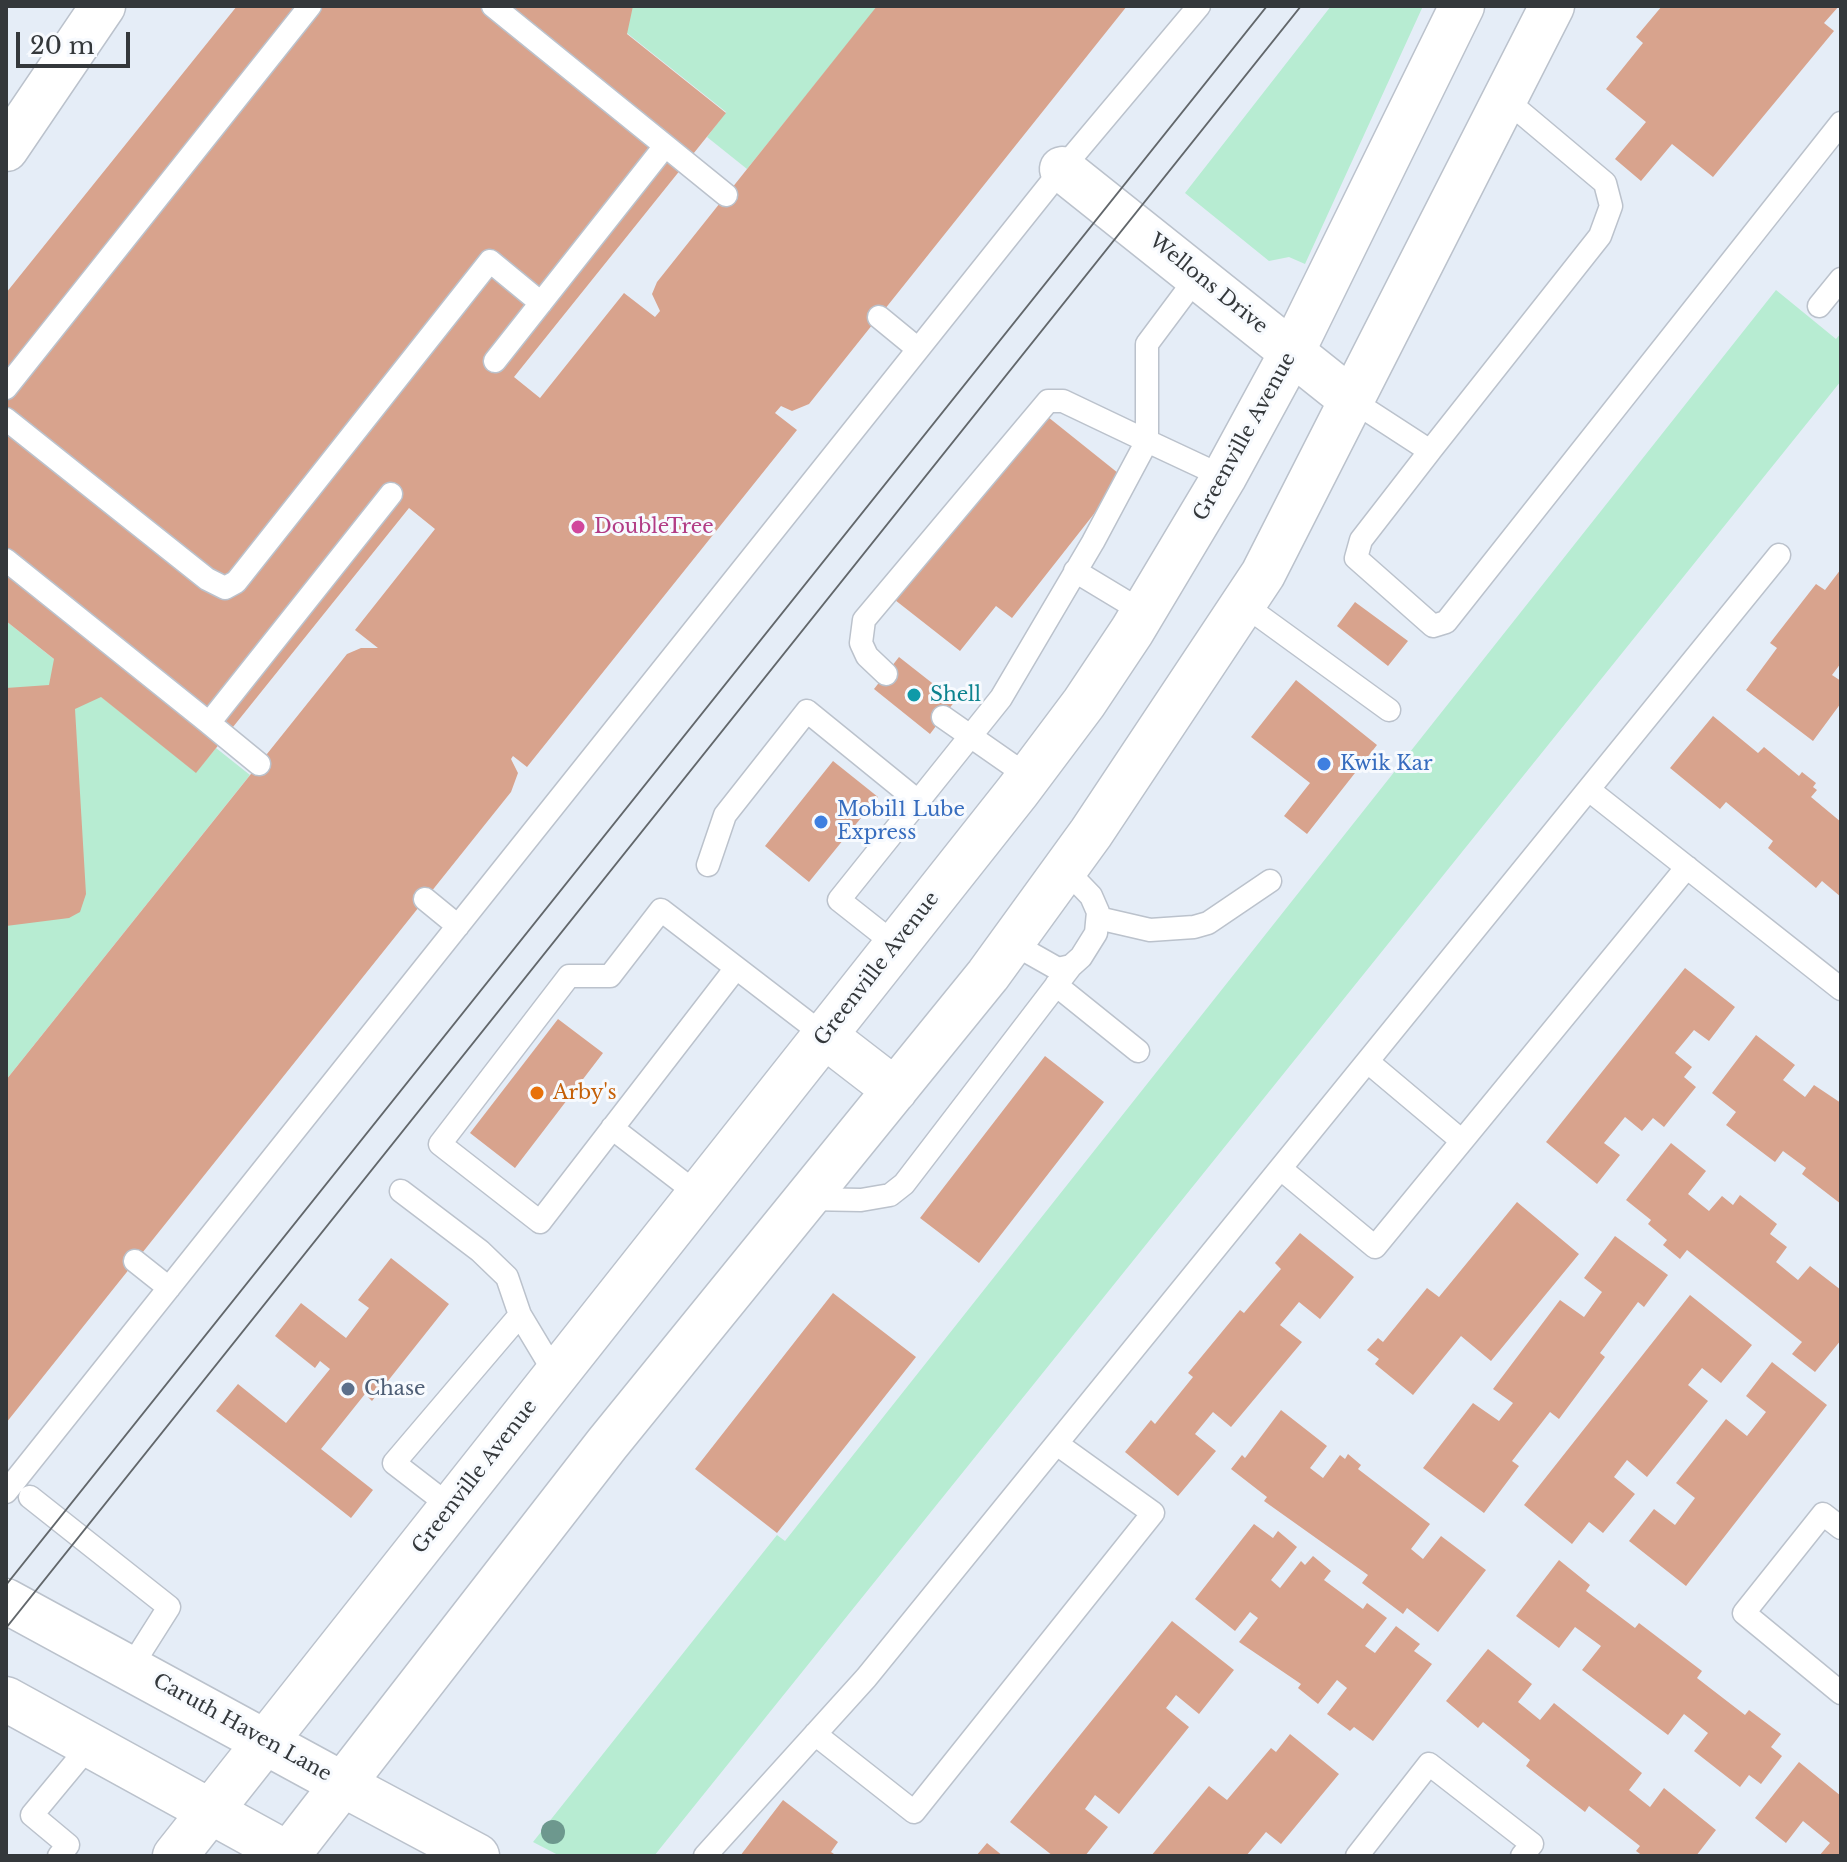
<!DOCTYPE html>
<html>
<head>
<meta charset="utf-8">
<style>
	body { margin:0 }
	#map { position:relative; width:1847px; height:1862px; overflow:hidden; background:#e5edf7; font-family:"Libre Baskerville",serif }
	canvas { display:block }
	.frame { position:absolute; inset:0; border:8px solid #34383b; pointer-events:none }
	.scale { position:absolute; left:16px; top:32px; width:114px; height:36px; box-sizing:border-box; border:4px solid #34383b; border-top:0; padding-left:10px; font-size:24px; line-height:28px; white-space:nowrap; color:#34383b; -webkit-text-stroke:6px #f7fafe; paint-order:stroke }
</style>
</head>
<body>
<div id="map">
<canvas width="1847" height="1862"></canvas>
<div class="frame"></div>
<div class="scale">20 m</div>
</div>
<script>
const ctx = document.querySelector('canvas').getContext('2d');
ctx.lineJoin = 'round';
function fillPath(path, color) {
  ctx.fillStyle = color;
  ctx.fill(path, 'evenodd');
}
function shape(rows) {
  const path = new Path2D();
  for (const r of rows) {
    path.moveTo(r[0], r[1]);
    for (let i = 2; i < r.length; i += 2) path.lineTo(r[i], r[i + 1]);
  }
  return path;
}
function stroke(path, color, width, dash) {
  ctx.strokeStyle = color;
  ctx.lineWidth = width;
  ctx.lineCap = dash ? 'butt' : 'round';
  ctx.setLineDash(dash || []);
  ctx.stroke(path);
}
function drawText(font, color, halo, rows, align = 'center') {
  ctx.font = font + ' "Libre Baskerville",serif';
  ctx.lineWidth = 6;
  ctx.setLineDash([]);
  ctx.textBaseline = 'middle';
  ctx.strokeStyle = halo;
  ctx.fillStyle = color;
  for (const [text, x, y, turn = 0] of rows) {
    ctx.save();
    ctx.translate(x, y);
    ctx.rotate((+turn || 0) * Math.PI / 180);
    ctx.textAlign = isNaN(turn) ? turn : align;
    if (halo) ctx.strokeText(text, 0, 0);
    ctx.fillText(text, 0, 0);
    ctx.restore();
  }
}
fillPath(shape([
	[593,6,878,6,747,169,707,137,726,112],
	[1331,6,1423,6,1305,264,1289,257,1269,261,1185,193],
	[1776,290,1836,339,1841,333,1841,381,654,1856,560,1856,533,1842,777,1535,785,1541],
	[6,621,196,772,216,748,250,775,6,1080]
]), '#b7ecd2');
fillPath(shape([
	[237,6,633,6,627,34,726,113,514,377,540,398,624,293,655,317,660,311,652,294,657,282,877,6,1127,6,809,404,792,411,781,406,775,413,797,430,527,767,513,756,511,759,518,773,511,792,6,1423,6,1080,347,654,361,648,378,648,355,630,435,529,409,508,196,773,101,697,75,709,86,894,80,912,69,918,6,926,6,688,49,685,54,659,6,621,6,293],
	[1662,6,1839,6,1824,23,1834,31,1713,177,1672,144,1641,181,1615,159,1646,122,1606,89,1643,43,1636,37],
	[1043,413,1123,477,1012,618,996,606,960,651,895,600],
	[1841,569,1841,663,1832,675,1841,681,1841,703,1813,741,1746,690,1777,648,1770,643,1816,584,1825,590],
	[1355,602,1408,641,1388,666,1337,626],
	[899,657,955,701,930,734,874,689],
	[1296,680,1377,745,1307,834,1284,816,1310,783,1251,737],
	[1713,716,1758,753,1764,747,1799,776,1802,772,1816,783,1813,787,1817,790,1811,797,1841,822,1841,897,1822,881,1816,888,1768,848,1773,841,1726,802,1720,809,1670,768],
	[833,761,878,797,809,882,765,846],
	[1685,968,1735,1007,1709,1041,1694,1030,1675,1053,1692,1067,1684,1077,1696,1087,1664,1127,1653,1118,1642,1131,1625,1117,1604,1143,1620,1155,1597,1184,1546,1142],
	[558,1019,603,1053,515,1168,470,1133],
	[1756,1035,1795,1065,1783,1080,1805,1097,1814,1085,1841,1103,1841,1204,1802,1174,1806,1168,1783,1151,1775,1162,1726,1125,1736,1112,1712,1093],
	[1045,1056,1104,1102,979,1263,920,1218],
	[1671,1143,1706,1171,1688,1194,1709,1211,1722,1196,1733,1205,1740,1195,1777,1224,1770,1234,1787,1247,1776,1262,1798,1280,1810,1266,1841,1290,1841,1340,1815,1372,1792,1354,1802,1342,1687,1250,1680,1259,1663,1245,1667,1240,1648,1224,1651,1220,1626,1200],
	[1517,1202,1579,1254,1491,1361,1461,1336,1413,1395,1375,1364,1379,1359,1367,1350,1378,1338,1383,1342,1427,1288,1439,1297],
	[1300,1233,1354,1277,1320,1319,1299,1302,1280,1325,1302,1342,1231,1427,1213,1412,1195,1434,1216,1451,1178,1496,1125,1452,1151,1420,1155,1424,1193,1377,1188,1373,1240,1310,1244,1313,1281,1269,1275,1263],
	[1615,1236,1668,1275,1644,1307,1638,1302,1600,1353,1605,1357,1559,1419,1550,1412,1512,1461,1519,1466,1484,1513,1423,1468,1473,1403,1499,1421,1513,1403,1493,1389,1560,1300,1584,1317,1602,1292,1584,1278],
	[391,1258,449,1304,372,1401,365,1394,321,1449,373,1490,351,1518,216,1411,238,1384,286,1423,330,1369,320,1361,315,1368,275,1336,301,1303,346,1338,369,1308,358,1300],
	[833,1293,916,1357,777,1533,695,1469],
	[1690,1295,1752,1345,1721,1383,1702,1368,1688,1385,1708,1401,1647,1477,1627,1460,1614,1477,1635,1494,1603,1533,1589,1522,1572,1544,1524,1505],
	[1772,1362,1827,1405,1686,1586,1629,1541,1654,1509,1675,1525,1695,1498,1676,1483,1726,1419,1747,1436,1766,1412,1746,1396],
	[1281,1410,1327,1446,1310,1468,1323,1478,1340,1455,1345,1459,1348,1454,1361,1465,1358,1469,1430,1524,1411,1549,1423,1559,1441,1536,1486,1570,1438,1632,1407,1608,1403,1614,1362,1583,1368,1575,1264,1501,1267,1497,1231,1469,1242,1455,1245,1458],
	[1254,1524,1273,1538,1278,1531,1297,1547,1271,1580,1280,1588,1301,1561,1305,1565,1313,1556,1331,1571,1324,1580,1363,1609,1367,1603,1387,1618,1365,1646,1375,1653,1396,1626,1420,1644,1414,1651,1432,1664,1373,1741,1354,1727,1350,1731,1327,1714,1347,1688,1337,1680,1318,1704,1298,1688,1301,1684,1239,1642,1258,1618,1250,1612,1235,1631,1195,1599],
	[1559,1560,1590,1585,1586,1591,1635,1628,1639,1623,1702,1671,1697,1678,1745,1715,1749,1710,1781,1734,1771,1747,1782,1756,1761,1784,1749,1775,1740,1787,1694,1751,1708,1733,1684,1714,1668,1735,1582,1670,1601,1646,1575,1627,1559,1648,1516,1616],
	[1172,1621,1234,1670,1199,1714,1176,1695,1166,1708,1189,1727,1119,1814,1095,1795,1085,1809,1108,1827,1085,1856,1053,1856,1010,1822],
	[1488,1649,1532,1684,1518,1702,1540,1720,1554,1703,1642,1773,1629,1790,1650,1807,1664,1788,1716,1830,1696,1856,1643,1856,1636,1851,1640,1846,1589,1806,1585,1812,1526,1766,1530,1760,1483,1722,1478,1728,1446,1701],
	[1290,1734,1339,1774,1281,1844,1266,1832,1246,1856,1151,1856,1209,1786,1227,1800,1271,1748,1276,1752],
	[1799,1762,1841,1796,1841,1856,1819,1856,1830,1843,1803,1821,1786,1843,1755,1818],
	[783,1800,838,1842,831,1852,837,1856,740,1856],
	[987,1843,1003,1856,976,1856]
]), '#d8a38d');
const service = shape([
	[493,6,726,195],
	[1819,306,1841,279],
	[879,317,918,349],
	[495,361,665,146],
	[6,388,310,6],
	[1353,401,1430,451,1361,540,1356,558,1433,626,1446,622,1841,123],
	[6,419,207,579,225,588,236,582,490,261,541,303],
	[1430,451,1600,236,1611,206,1605,183,1505,99],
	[6,560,209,723,391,494],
	[1075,571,1143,612],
	[1243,604,1389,710],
	[886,674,867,656,861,643,864,620,1048,401,1063,401,1147,441,1147,344,1197,277],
	[943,717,1029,777],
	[209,723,259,764],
	[1589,790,1841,989],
	[708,865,725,815,807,711,919,802],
	[425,899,458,926],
	[1098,918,1150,930,1194,927,1208,923,1270,881],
	[1012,943,1058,969,1071,966,1081,957,1096,933,1098,912,1091,896,1065,869],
	[896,945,839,900,1001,698,1093,542,1147,441,1224,477],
	[736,968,540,1222,440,1144,569,976,610,976,661,910,825,1036],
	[1056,985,1138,1051],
	[1368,1062,1462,1141],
	[612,1128,699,1195],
	[1281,1169,1375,1247,1687,867],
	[401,1191,480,1251,507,1277,520,1315,556,1375],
	[806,1199,861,1200,890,1195,904,1184,1071,966],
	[135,1261,169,1288],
	[6,1492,1062,169,1199,6],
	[30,1497,169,1607,131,1667],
	[451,1507,394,1463,520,1315],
	[1841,1528,1823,1514,1744,1613,1841,1693],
	[815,1734,914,1812,1153,1513,1057,1444],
	[59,1856,68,1845,32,1815,90,1745],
	[705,1856,866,1678,1779,555],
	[1357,1856,1429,1764,1532,1844,1522,1856]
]);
const minor = shape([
	[1062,169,1353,401]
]);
const tertiary = shape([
	[344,1785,477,1856]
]);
const secondary = shape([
	[6,149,103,6],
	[825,1036,895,1090],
	[6,1601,344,1785],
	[6,1699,288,1854],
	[175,1856,1018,791,1084,703,1132,631,1224,477,1292,352,1462,6],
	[287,1856,607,1444,988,975,1091,833,1263,574,1552,6]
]);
stroke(service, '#bbc2cc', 25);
stroke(minor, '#bbc2cc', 47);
stroke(tertiary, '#bbc2cc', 47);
stroke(secondary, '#bbc2cc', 47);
stroke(service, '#fff', 22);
stroke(minor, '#fff', 44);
stroke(tertiary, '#fff', 44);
stroke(secondary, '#fff', 44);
stroke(shape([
	[6,1585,1267,6],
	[6,1628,1301,6]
]), '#62676b', 2);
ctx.fillStyle = '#6d988e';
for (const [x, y] of [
	[553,1832]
]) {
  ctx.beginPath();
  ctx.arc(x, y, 12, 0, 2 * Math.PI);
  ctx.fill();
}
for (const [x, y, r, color] of [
	[578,527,8,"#d1479c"],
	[914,695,8,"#0f9aa8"],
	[1324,764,8,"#3f7fe0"],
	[821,822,8,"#3f7fe0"],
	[537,1093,8,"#e8710a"],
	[348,1389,8,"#5c6f8a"]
]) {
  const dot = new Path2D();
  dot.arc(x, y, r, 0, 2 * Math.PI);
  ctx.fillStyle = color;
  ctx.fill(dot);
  stroke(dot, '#f7fafe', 3);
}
drawText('20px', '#34383b', '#f7fafe', [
	["Wellons Drive",1208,284,39],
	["Greenville Avenue",1245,437,-61],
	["Greenville Avenue",877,969,-52],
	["Greenville Avenue",475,1477,-52],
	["Caruth Haven Lane",242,1728,29]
]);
drawText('20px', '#b23c85', '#f7fafe', [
	["DoubleTree",594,527]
], 'left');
drawText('20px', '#0d838f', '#f7fafe', [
	["Shell",930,695]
], 'left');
drawText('20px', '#366cbe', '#f7fafe', [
	["Kwik Kar",1340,764],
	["Mobil1 Lube",837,810],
	["Express",837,833]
], 'left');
drawText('20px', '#c56008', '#f7fafe', [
	["Arby's",553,1093]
], 'left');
drawText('20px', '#4e5e75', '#f7fafe', [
	["Chase",364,1389]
], 'left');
</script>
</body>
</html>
